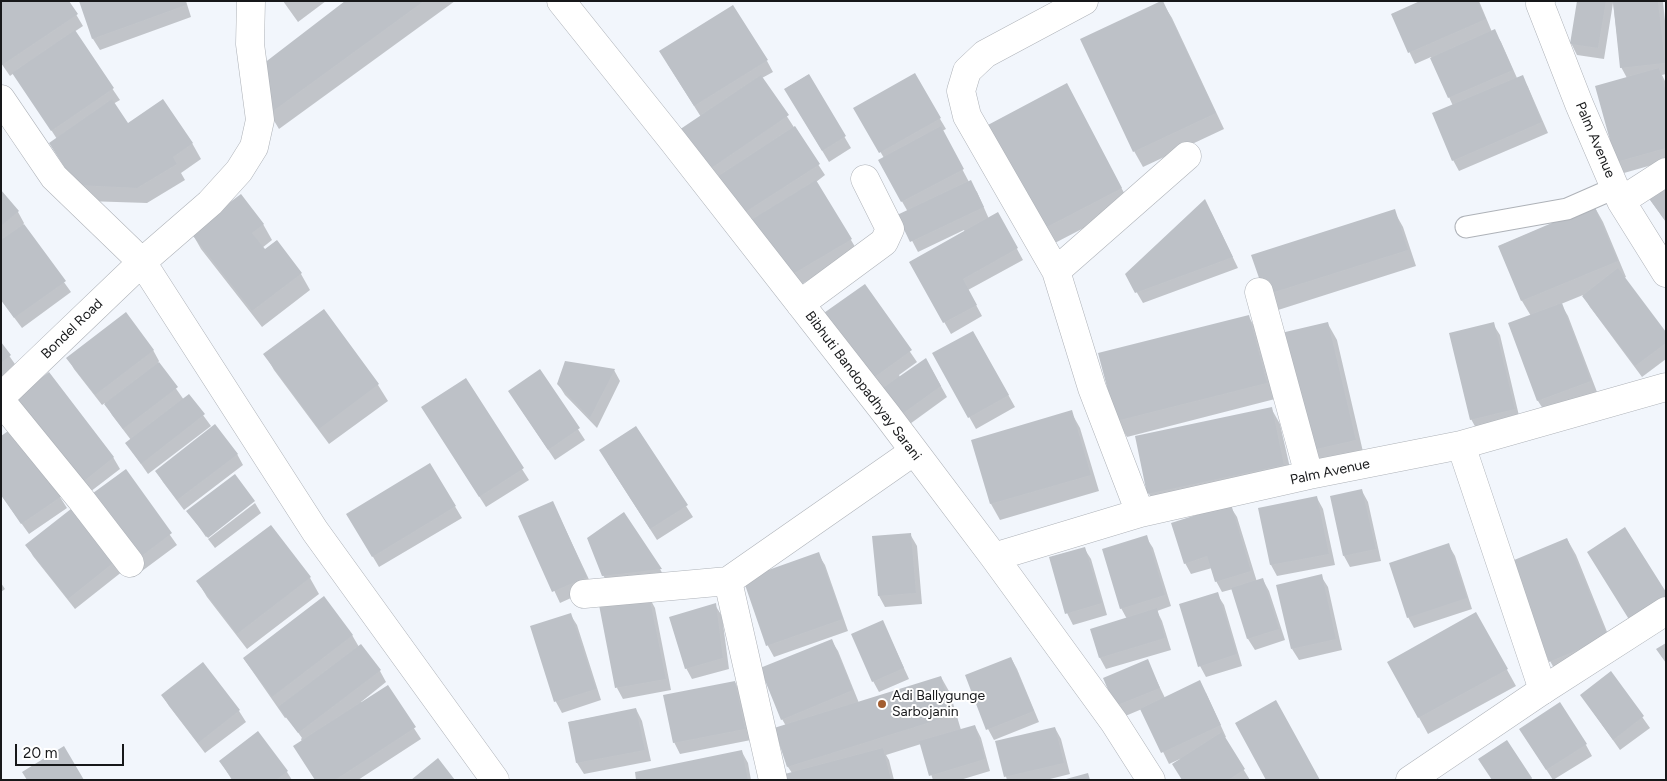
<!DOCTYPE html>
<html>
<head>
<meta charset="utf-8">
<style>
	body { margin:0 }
	#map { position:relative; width:1667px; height:781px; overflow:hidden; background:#f2f6fc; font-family:Figtree,sans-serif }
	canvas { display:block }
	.frame { position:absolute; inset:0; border:2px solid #17181a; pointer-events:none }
	.scale { position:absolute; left:15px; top:744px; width:109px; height:22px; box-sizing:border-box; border:2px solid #17181a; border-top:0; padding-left:6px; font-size:15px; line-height:18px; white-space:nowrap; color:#17181a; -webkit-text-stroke:4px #fff; paint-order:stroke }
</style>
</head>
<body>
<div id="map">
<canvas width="1667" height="781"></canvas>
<div class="frame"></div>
<div class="scale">20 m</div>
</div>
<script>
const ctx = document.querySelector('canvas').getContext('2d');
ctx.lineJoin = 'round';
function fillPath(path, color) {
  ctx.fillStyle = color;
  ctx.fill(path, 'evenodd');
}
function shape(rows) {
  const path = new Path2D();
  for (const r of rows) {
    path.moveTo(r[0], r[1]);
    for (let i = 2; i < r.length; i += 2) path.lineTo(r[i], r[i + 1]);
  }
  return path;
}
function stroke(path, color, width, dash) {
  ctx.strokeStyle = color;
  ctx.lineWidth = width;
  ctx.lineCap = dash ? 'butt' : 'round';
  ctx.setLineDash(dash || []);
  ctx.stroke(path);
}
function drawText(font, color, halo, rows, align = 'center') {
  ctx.font = font + ' Figtree,sans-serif';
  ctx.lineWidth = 4;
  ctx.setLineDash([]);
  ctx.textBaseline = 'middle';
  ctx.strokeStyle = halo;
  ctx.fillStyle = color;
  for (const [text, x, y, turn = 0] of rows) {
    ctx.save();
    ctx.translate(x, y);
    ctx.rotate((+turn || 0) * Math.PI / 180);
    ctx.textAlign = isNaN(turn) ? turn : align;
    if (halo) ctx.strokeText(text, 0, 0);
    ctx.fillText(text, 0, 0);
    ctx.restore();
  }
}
fillPath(shape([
	[1,1,68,1,83,26,74,32,120,100,113,104,127,124,192,143,201,159,181,173,185,180,147,203,86,201,57,139,14,73,10,76,1,63],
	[80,1,186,1,191,17,100,50,93,39],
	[283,1,326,1,298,22],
	[347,1,455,1,279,129,270,114],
	[1423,1,1479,1,1492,32,1494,31,1501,42,1517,78,1522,76,1528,87,1548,133,1459,171,1453,160,1453,106,1431,57,1415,64,1392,14],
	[1578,1,1663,2,1666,30,1666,74,1662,75,1666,83,1666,161,1624,173,1617,162,1627,78,1621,67,1613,3,1604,59,1577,55,1571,43],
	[1162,2,1172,18,1224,129,1143,167,1134,151],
	[767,61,773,72,762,78,825,175,816,182,857,250,794,289,711,184,701,117,667,63],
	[808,75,851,148,829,162,785,89],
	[914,75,946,129,942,131,969,182,977,192,989,219,998,214,1023,260,968,290,982,316,951,334,910,262,965,232,964,230,918,252,899,216,908,212,879,161,884,158,855,109],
	[1075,101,1130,204,1051,245,988,126],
	[1666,181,1666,222,1646,194],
	[1,192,18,212,24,223,23,225,71,292,22,328,1,300],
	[1594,206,1603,222,1626,277,1624,278,1666,334,1666,359,1642,377,1590,307,1583,295,1561,304,1568,316,1597,392,1545,412,1538,401,1509,324,1531,316,1522,301,1499,246],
	[1394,211,1403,227,1416,266,1275,311,1266,295],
	[1211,212,1238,268,1143,303,1126,274],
	[263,224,272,240,262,248,264,251,276,241,301,274,310,290,262,327,201,249,192,233],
	[865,286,917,362,899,375,900,377,932,370,947,397,903,429,876,392],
	[324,311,378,385,388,401,329,444,274,370,265,354],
	[1249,317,1258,333,1275,399,1127,437,1117,421],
	[1328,324,1337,340,1364,456,1319,467,1309,451],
	[1493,324,1500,335,1520,420,1477,430,1471,419],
	[973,332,1015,407,976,429,934,354],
	[1,344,17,367,1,378],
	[153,350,159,361,158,363,184,400,189,396,211,426,148,474,127,444,131,440,112,415,105,403,102,405,74,369,68,358],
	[614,370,620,381,597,428,565,395,558,384],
	[540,371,585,440,555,460,516,402],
	[465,380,529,480,486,507,429,418],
	[1271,408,1280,424,1293,481,1158,510,1149,494,1136,437],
	[21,410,113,457,120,469,86,495],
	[1071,412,1080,428,1099,491,1000,520,991,504,972,441],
	[237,454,243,465,184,510,163,482,156,471],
	[607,462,686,506,693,517,657,540],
	[430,465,462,518,379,567,348,515],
	[125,471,177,545,142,571,97,508],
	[1362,491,1368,502,1381,561,1350,567,1344,556],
	[1,495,60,497,67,508,29,534],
	[1317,498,1323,509,1335,565,1277,576,1271,565,1259,509],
	[254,501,206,537,188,511],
	[255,503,261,513,215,548,208,539],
	[553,503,593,588,560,603,520,517],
	[1230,506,1237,517,1257,582,1263,580,1269,591,1285,640,1255,650,1248,639,1233,589,1222,592,1216,581,1212,568,1191,574,1185,563],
	[624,514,660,569,666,580,610,587,603,575],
	[271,526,310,578,319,594,247,649,207,597,198,582],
	[910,534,917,546,922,604,885,607,879,596],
	[1146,537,1153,548,1171,606,1157,611,1162,621,1171,650,1106,669,1100,658,1091,630,1127,619,1121,608],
	[1567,539,1576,555,1616,654,1559,677,1550,661],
	[1448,544,1455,556,1472,609,1414,628,1408,617],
	[27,545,117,560,123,571,75,609,33,556],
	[1084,548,1091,559,1107,615,1073,625,1067,613],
	[818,554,825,565,848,631,774,657,768,646,744,580],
	[1321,576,1328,587,1342,650,1299,660,1292,649],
	[1,583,5,589,1,592],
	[1217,594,1224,605,1242,666,1206,677,1200,666],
	[649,597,655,608,671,690,623,699,617,688],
	[715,605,722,616,729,669,692,679,686,668],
	[570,614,577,625,601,700,562,713,556,702,532,627],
	[1485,630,1516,686,1428,734,1389,663],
	[888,633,909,679,879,692,873,681],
	[352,635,359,647,360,646,380,671,386,682,361,702,362,703,387,687,421,739,358,780,316,780,301,739,302,738,287,717,285,718,244,659],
	[831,640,838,651,859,703,941,677,950,693,961,730,975,726,981,738,990,771,960,780,933,780,921,744,886,755,889,760,894,780,784,780,792,773,788,767,786,726,782,719],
	[1011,658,1017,669,1039,722,994,740,988,729],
	[1147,661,1165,698,1206,693,1226,737,1224,738,1250,780,1183,780,1180,759,1169,764,1142,709,1123,717,1116,706],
	[203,664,239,711,246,722,205,753,169,706,162,695],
	[1611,673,1650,728,1620,750,1581,695],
	[735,682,741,694,751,740,680,754,674,742],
	[636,709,642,721,651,761,584,774,577,763,569,722],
	[1055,728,1061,739,1070,774,1046,780,1007,780,996,742],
	[1527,740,1586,745,1592,756,1553,780],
	[742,752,748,763,751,780,638,780],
	[220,761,287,772,292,780,232,780]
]), '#0003');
fillPath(shape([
	[1,1,69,1,78,14,2,65],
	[79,1,185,1,186,5,92,39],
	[345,1,424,1,269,114,259,67],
	[1161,1,1163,1,1216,113,1133,152,1080,39],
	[1420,1,1478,1,1486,19,1408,53,1391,14],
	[1577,1,1606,1,1598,48,1570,44],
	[1613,1,1658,1,1665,63,1620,68],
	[733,5,768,60,694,106,659,51],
	[1495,29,1513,70,1448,98,1430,58],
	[75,30,114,88,51,131,12,73],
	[1659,68,1666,92,1666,148,1616,162,1595,86],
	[915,73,941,118,879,153,853,108],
	[809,74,846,136,822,151,784,89],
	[761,75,789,115,704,173,676,132],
	[1523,75,1542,122,1452,161,1432,113],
	[1067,83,1122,188,1041,230,986,126],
	[112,99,128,123,163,99,193,143,173,157,177,164,137,188,76,185,49,143],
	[795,126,820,164,739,216,714,179],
	[941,126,964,169,901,202,878,160],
	[1666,179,1666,222,1645,193],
	[816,180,852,239,786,278,751,220],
	[971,180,984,207,910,242,897,215],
	[1,190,19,211,1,226],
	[241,194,264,224,252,233,265,249,277,240,302,273,252,311,190,232],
	[1205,199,1233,257,1135,293,1125,274],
	[1594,205,1618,261,1521,301,1498,246],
	[1395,209,1408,250,1265,295,1251,255],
	[998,212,1018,248,963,279,977,305,943,323,909,262],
	[24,224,66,281,14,318,1,300,1,240],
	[1618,268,1666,332,1666,343,1635,366,1582,296],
	[865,284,912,350,869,381,821,315],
	[1562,303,1591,381,1537,401,1508,323],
	[324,309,379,384,319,429,263,354],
	[126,312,154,350,95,395,66,358],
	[1249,315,1267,383,1116,421,1098,353],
	[1328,322,1356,440,1308,451,1281,333],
	[1494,322,1515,409,1470,420,1449,333],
	[973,331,1009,395,968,418,932,353],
	[1,342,11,355,1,363],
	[926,358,941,386,895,419,877,392],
	[565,361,615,369,590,418,557,384],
	[159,362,178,387,123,429,104,404],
	[540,369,580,428,548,450,508,391],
	[49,372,114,457,79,485,13,399],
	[466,378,524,468,479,497,421,407],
	[189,394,205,414,141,464,125,443],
	[1272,407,1284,465,1147,494,1135,436],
	[1072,410,1091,475,990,504,971,440],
	[215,424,238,454,177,500,155,471],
	[636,426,688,505,650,529,599,450],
	[14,427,62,496,21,524,1,495,1,436],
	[430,463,456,506,372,557,346,514],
	[126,469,172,533,135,561,89,496],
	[235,474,255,501,208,538,186,511],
	[1362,489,1376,549,1343,556,1330,496],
	[1317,496,1329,554,1270,565,1258,508],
	[553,501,587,577,552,592,518,516],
	[1231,504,1251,571,1215,582,1207,556,1184,564,1171,523],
	[76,505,118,559,68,599,25,545],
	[624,512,662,569,602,576,587,538],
	[271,525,311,577,237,634,196,581],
	[1625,527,1666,592,1666,599,1630,621,1587,552],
	[911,533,916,593,878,596,872,536],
	[1147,535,1165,595,1120,609,1102,549],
	[1567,538,1608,637,1549,662,1507,563],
	[1449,543,1467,598,1407,618,1389,563],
	[1085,547,1102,603,1065,614,1049,557],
	[819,552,843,619,766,646,743,579],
	[1322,574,1336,639,1291,649,1276,585],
	[1263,578,1279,629,1247,639,1231,588],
	[1218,592,1237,654,1198,667,1179,604],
	[649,595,666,679,615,688,599,605],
	[324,596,353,635,272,697,243,658],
	[716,603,723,658,685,669,669,617],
	[1157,608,1165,638,1099,658,1090,629],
	[1476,612,1508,669,1418,718,1387,662],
	[571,613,596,689,554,702,530,626],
	[883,620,904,668,872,682,851,634],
	[832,639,853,690,781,720,760,668],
	[1666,643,1666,663,1656,649],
	[361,644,381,670,298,733,278,707],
	[1011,657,1034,711,986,730,965,675],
	[1148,659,1160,688,1115,706,1103,678],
	[203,662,240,710,198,743,161,695],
	[1611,671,1644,716,1613,740,1580,695],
	[941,676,953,715,787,767,774,728],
	[1200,680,1221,725,1161,753,1140,709],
	[735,681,745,729,673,743,663,695],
	[388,685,416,727,335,780,315,780,293,746],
	[1276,700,1320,780,1266,780,1235,723],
	[1560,702,1587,744,1546,770,1519,729],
	[636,708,645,750,576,763,568,722],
	[975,725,985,759,929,776,919,741],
	[1055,727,1064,763,1004,777,995,741],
	[258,731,288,771,276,780,233,780,219,761],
	[1222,732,1245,769,1228,780,1182,780,1172,764],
	[1507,740,1532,778,1531,780,1492,780,1478,759],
	[64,746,84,780,27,780,22,772],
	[883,748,891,780,782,780,781,775],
	[742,750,748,780,636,780,635,772],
	[438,758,455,780,411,780],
	[1088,773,1090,780,1066,780,1066,779]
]), '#bdc1c7');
const lane = shape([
	[1466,227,1567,209,1615,188]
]);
const street = shape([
	[561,1,673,141,887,415,994,557,1114,722,1151,780],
	[1541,1,1540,4,1579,104,1615,188,1621,201,1666,273],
	[1,99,54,177,142,262,315,531,495,780],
	[1621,201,1666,172],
	[1056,271,967,116,961,91,967,71,985,54,1084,1],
	[1259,292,1309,475],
	[800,304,884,242,890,229,865,179],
	[1,397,142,262,210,203,239,171,254,147,260,120,250,44,251,1],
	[1,401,80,498,130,563],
	[1461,445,1543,690],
	[1140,513,1092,388,1056,271,1187,156],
	[994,557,1140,513,1309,475,1461,445,1666,387],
	[584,594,728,581],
	[773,780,728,581,913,452]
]);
const secondary = shape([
	[1410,780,1543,690,1666,611]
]);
stroke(lane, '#aeb2b8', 23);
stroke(street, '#aeb2b8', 29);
stroke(secondary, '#aeb2b8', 29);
stroke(lane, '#fff', 21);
stroke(street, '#fff', 28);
stroke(secondary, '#fff', 28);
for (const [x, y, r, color] of [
	[882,704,5,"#a25d30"]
]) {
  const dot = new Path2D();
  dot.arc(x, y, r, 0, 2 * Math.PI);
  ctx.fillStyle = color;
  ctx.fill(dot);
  stroke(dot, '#fff', 2);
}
drawText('14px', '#17181a', '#fff', [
	["Palm Avenue",1595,140,67],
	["Bondel Road",72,329,-44],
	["Bibhuti Bandopadhyay Sarani",863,386,53],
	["Palm Avenue",1330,472,-12]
]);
drawText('14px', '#17181a', '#fff', [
	["Adi Ballygunge",892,696],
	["Sarbojanin",892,712]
], 'left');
</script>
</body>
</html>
